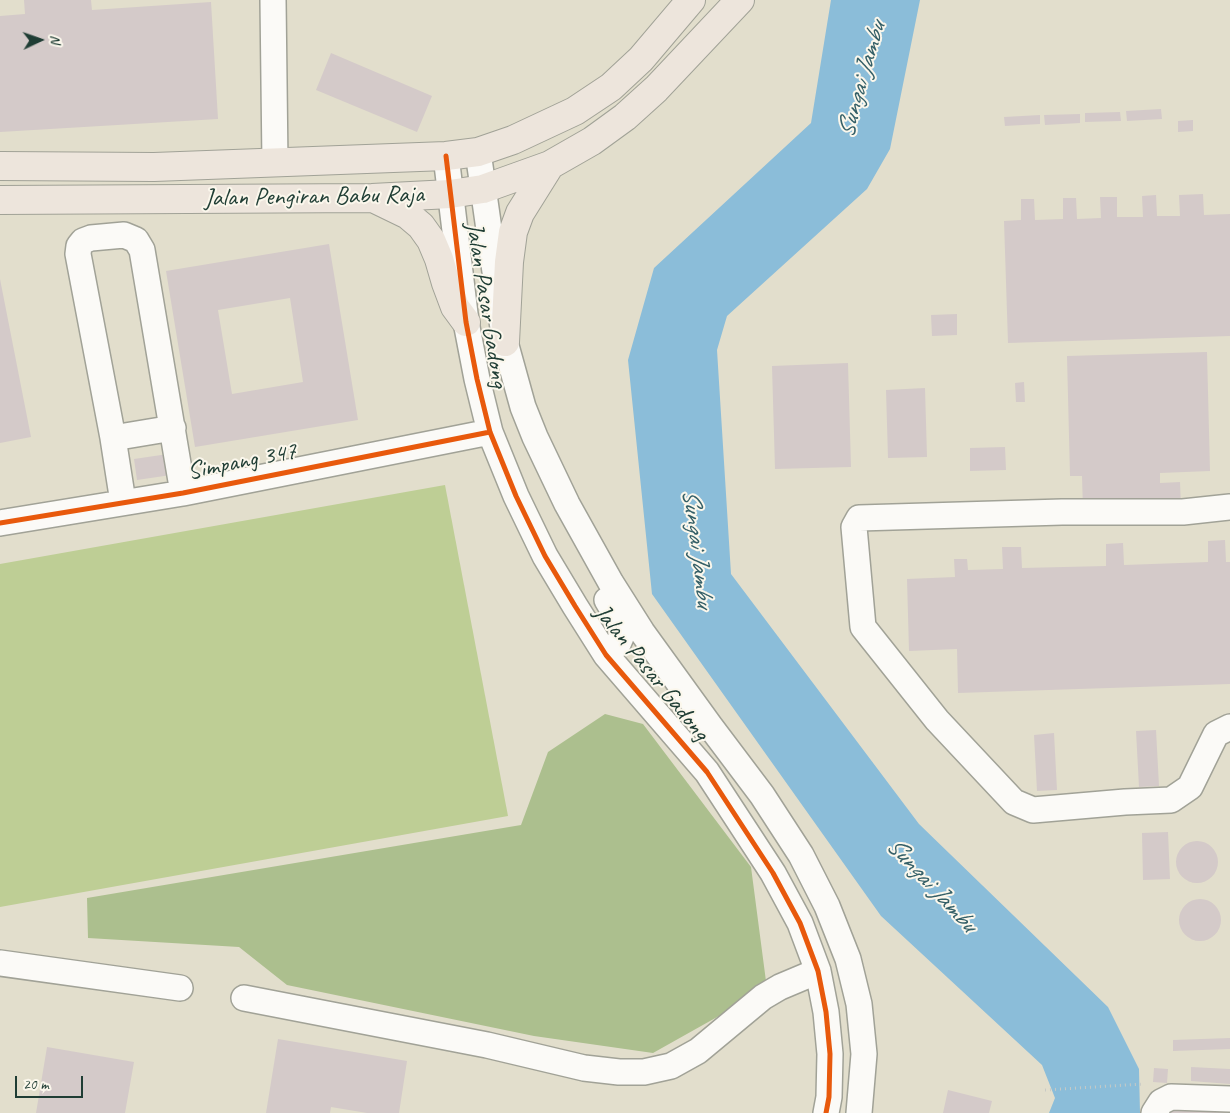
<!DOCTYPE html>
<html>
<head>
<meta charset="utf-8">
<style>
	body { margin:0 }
	#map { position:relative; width:1230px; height:1113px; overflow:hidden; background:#e2decc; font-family:Caveat,sans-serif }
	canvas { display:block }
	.north { position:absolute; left:15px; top:15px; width:50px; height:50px; -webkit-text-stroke:4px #fbf7ec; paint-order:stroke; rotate:87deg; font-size:14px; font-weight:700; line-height:20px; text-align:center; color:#1f3d34 }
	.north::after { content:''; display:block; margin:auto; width:18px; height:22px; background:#1f3d34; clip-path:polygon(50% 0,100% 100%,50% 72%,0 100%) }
	.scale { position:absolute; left:15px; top:1076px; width:68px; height:22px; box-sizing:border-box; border:2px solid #1f3d34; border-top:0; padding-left:6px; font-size:15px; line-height:18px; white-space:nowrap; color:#1f3d34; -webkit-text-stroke:4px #fbf7ec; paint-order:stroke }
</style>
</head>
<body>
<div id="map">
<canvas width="1230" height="1113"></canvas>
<div class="north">N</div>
<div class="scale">20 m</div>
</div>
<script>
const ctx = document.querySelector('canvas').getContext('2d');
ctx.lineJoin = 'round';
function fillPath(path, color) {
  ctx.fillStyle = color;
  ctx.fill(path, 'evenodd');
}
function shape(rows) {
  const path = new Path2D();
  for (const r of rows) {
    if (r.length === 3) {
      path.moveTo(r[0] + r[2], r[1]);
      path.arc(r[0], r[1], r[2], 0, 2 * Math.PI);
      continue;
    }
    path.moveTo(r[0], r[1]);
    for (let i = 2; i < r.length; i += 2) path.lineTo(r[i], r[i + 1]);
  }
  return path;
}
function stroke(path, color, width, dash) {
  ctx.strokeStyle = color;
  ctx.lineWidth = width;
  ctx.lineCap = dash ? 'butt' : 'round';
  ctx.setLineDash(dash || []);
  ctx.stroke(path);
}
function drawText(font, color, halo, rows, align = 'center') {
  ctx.font = font + ' Caveat,sans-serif';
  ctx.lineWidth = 4;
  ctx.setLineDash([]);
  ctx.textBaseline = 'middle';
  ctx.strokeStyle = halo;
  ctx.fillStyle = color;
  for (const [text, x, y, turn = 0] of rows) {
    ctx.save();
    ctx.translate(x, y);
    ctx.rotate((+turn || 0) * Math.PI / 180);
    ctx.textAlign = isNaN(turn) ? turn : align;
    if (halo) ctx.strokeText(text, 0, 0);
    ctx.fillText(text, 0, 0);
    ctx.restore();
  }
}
fillPath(shape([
	[445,485,508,816,0,907,0,564]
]), '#bece95');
fillPath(shape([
	[605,714,643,724,751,867,767,989,653,1053,534,1036,287,985,239,947,88,938,87,898,521,825,548,752]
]), '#acbf8e');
fillPath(shape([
	[831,0,920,0,890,149,867,189,727,316,717,350,731,574,919,824,1108,1007,1139,1069,1140,1113,1049,1113,1055,1098,1042,1065,881,916,652,594,628,360,654,268,811,123]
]), '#8bbdd9');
fillPath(shape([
	[24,0,91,0,92,10,211,2,218,119,0,132,0,16,25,14],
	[331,53,432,96,417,132,316,90],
	[1161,109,1162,119,1127,121,1126,111],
	[1120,112,1121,121,1085,122,1085,113],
	[1080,114,1080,123,1045,125,1044,115],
	[1040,115,1040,124,1005,126,1004,117],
	[1193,120,1193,131,1178,132,1178,121],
	[1203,194,1204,215,1230,214,1230,336,1008,343,1004,221,1021,220,1021,199,1034,199,1035,220,1063,219,1063,198,1076,198,1077,219,1101,218,1100,197,1117,197,1117,217,1143,217,1142,196,1156,195,1157,216,1180,216,1179,195],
	[329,244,358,420,195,447,166,271],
	[290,298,303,382,232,394,218,310],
	[0,279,31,437,0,443],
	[957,314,957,335,932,336,931,315],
	[1207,352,1210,471,1160,473,1160,483,1180,482,1181,507,1083,510,1082,476,1070,476,1067,356],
	[848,363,851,467,775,469,772,366],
	[1024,382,1025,402,1016,402,1015,383],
	[925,388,927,457,888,458,886,390],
	[1005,447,1006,470,970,471,970,448],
	[168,454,171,475,137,480,134,459],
	[1225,540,1226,562,1230,562,1230,684,958,693,957,649,909,651,907,579,955,577,954,559,967,559,968,570,1003,569,1002,547,1021,547,1022,568,1106,566,1106,544,1123,543,1124,565,1208,562,1208,541],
	[1156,730,1159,786,1139,787,1136,731],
	[1054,733,1057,790,1037,791,1034,735],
	[1168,832,1170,879,1143,880,1142,833],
	[1197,862,21],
	[1200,920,21],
	[1230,1038,1230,1049,1173,1051,1173,1040],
	[278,1039,407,1061,399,1113,367,1113,331,1107,330,1113,266,1113],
	[47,1047,134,1062,125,1113,36,1113],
	[1191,1067,1230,1069,1230,1084,1191,1081],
	[1154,1068,1168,1069,1167,1083,1153,1082],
	[948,1090,992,1101,989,1113,943,1113],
	[1168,1105,1230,1108,1230,1113,1168,1113]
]), '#d4cac9');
const minor = shape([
	[273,0,275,163],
	[478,152,505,342,523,407,535,437,567,504,611,583,642,632,710,726,762,795,801,855,827,906,848,959,859,1004,864,1054,859,1113],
	[446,156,466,322,477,379,490,432,516,496,545,556,575,606,606,655,707,772,773,873,800,923,818,971,826,1012,830,1054,829,1097,826,1113],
	[113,438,173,428],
	[123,502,113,438,78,254,79,246,83,241,91,238,124,235,136,240,142,250,183,493],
	[1230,507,1183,512,1062,512,859,518,854,527,863,627,937,720,1014,802,1033,810,1125,802,1171,800,1190,787,1216,734,1230,727],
	[0,523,183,493,490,432],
	[606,655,618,644,621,637,621,627,617,617,607,600],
	[0,963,180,988],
	[244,998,487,1045,584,1068,619,1072,644,1072,671,1066,698,1051,763,997,780,987,818,971],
	[1154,1113,1161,1102,1171,1097,1230,1099]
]);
const major = shape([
	[0,166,154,167,446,156,478,152,513,140,575,111,611,87,641,59,691,0],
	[375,199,408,215,421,226,431,240,439,259,446,283,455,307,466,322],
	[0,200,372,198,450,194,483,189,550,165,592,141,625,117,656,89,740,0],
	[505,342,509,262,513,232,520,213,550,165]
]);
stroke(minor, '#a1a297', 28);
stroke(major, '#a1a297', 30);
stroke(shape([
	[1045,1090,1143,1084]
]), '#c8cac5', 3, [1, 4]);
stroke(minor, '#fbfaf7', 25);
stroke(major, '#ede5dc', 28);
stroke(shape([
	[446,156,466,322,477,379,490,432,516,496,545,556,575,606,606,655,707,772,773,873,800,923,818,971,826,1012,830,1054,829,1097,826,1113],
	[0,523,183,493,490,432]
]), '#e8590c', 5);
drawText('25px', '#1f3d34', '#fbf7ec', [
	["Jalan Pengiran Babu Raja",314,197,-1],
	["Jalan Pasar Gadong",486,305,81],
	["Simpang 347",242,462,-11],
	["Jalan Pasar Gadong",651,673,51]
]);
drawText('italic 26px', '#345f67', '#fbf7ec', [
	["Sungai Jambu",862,80,-74],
	["Sungai Jambu",697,548,83],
	["Sungai Jambu",931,885,47]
]);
</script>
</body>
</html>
